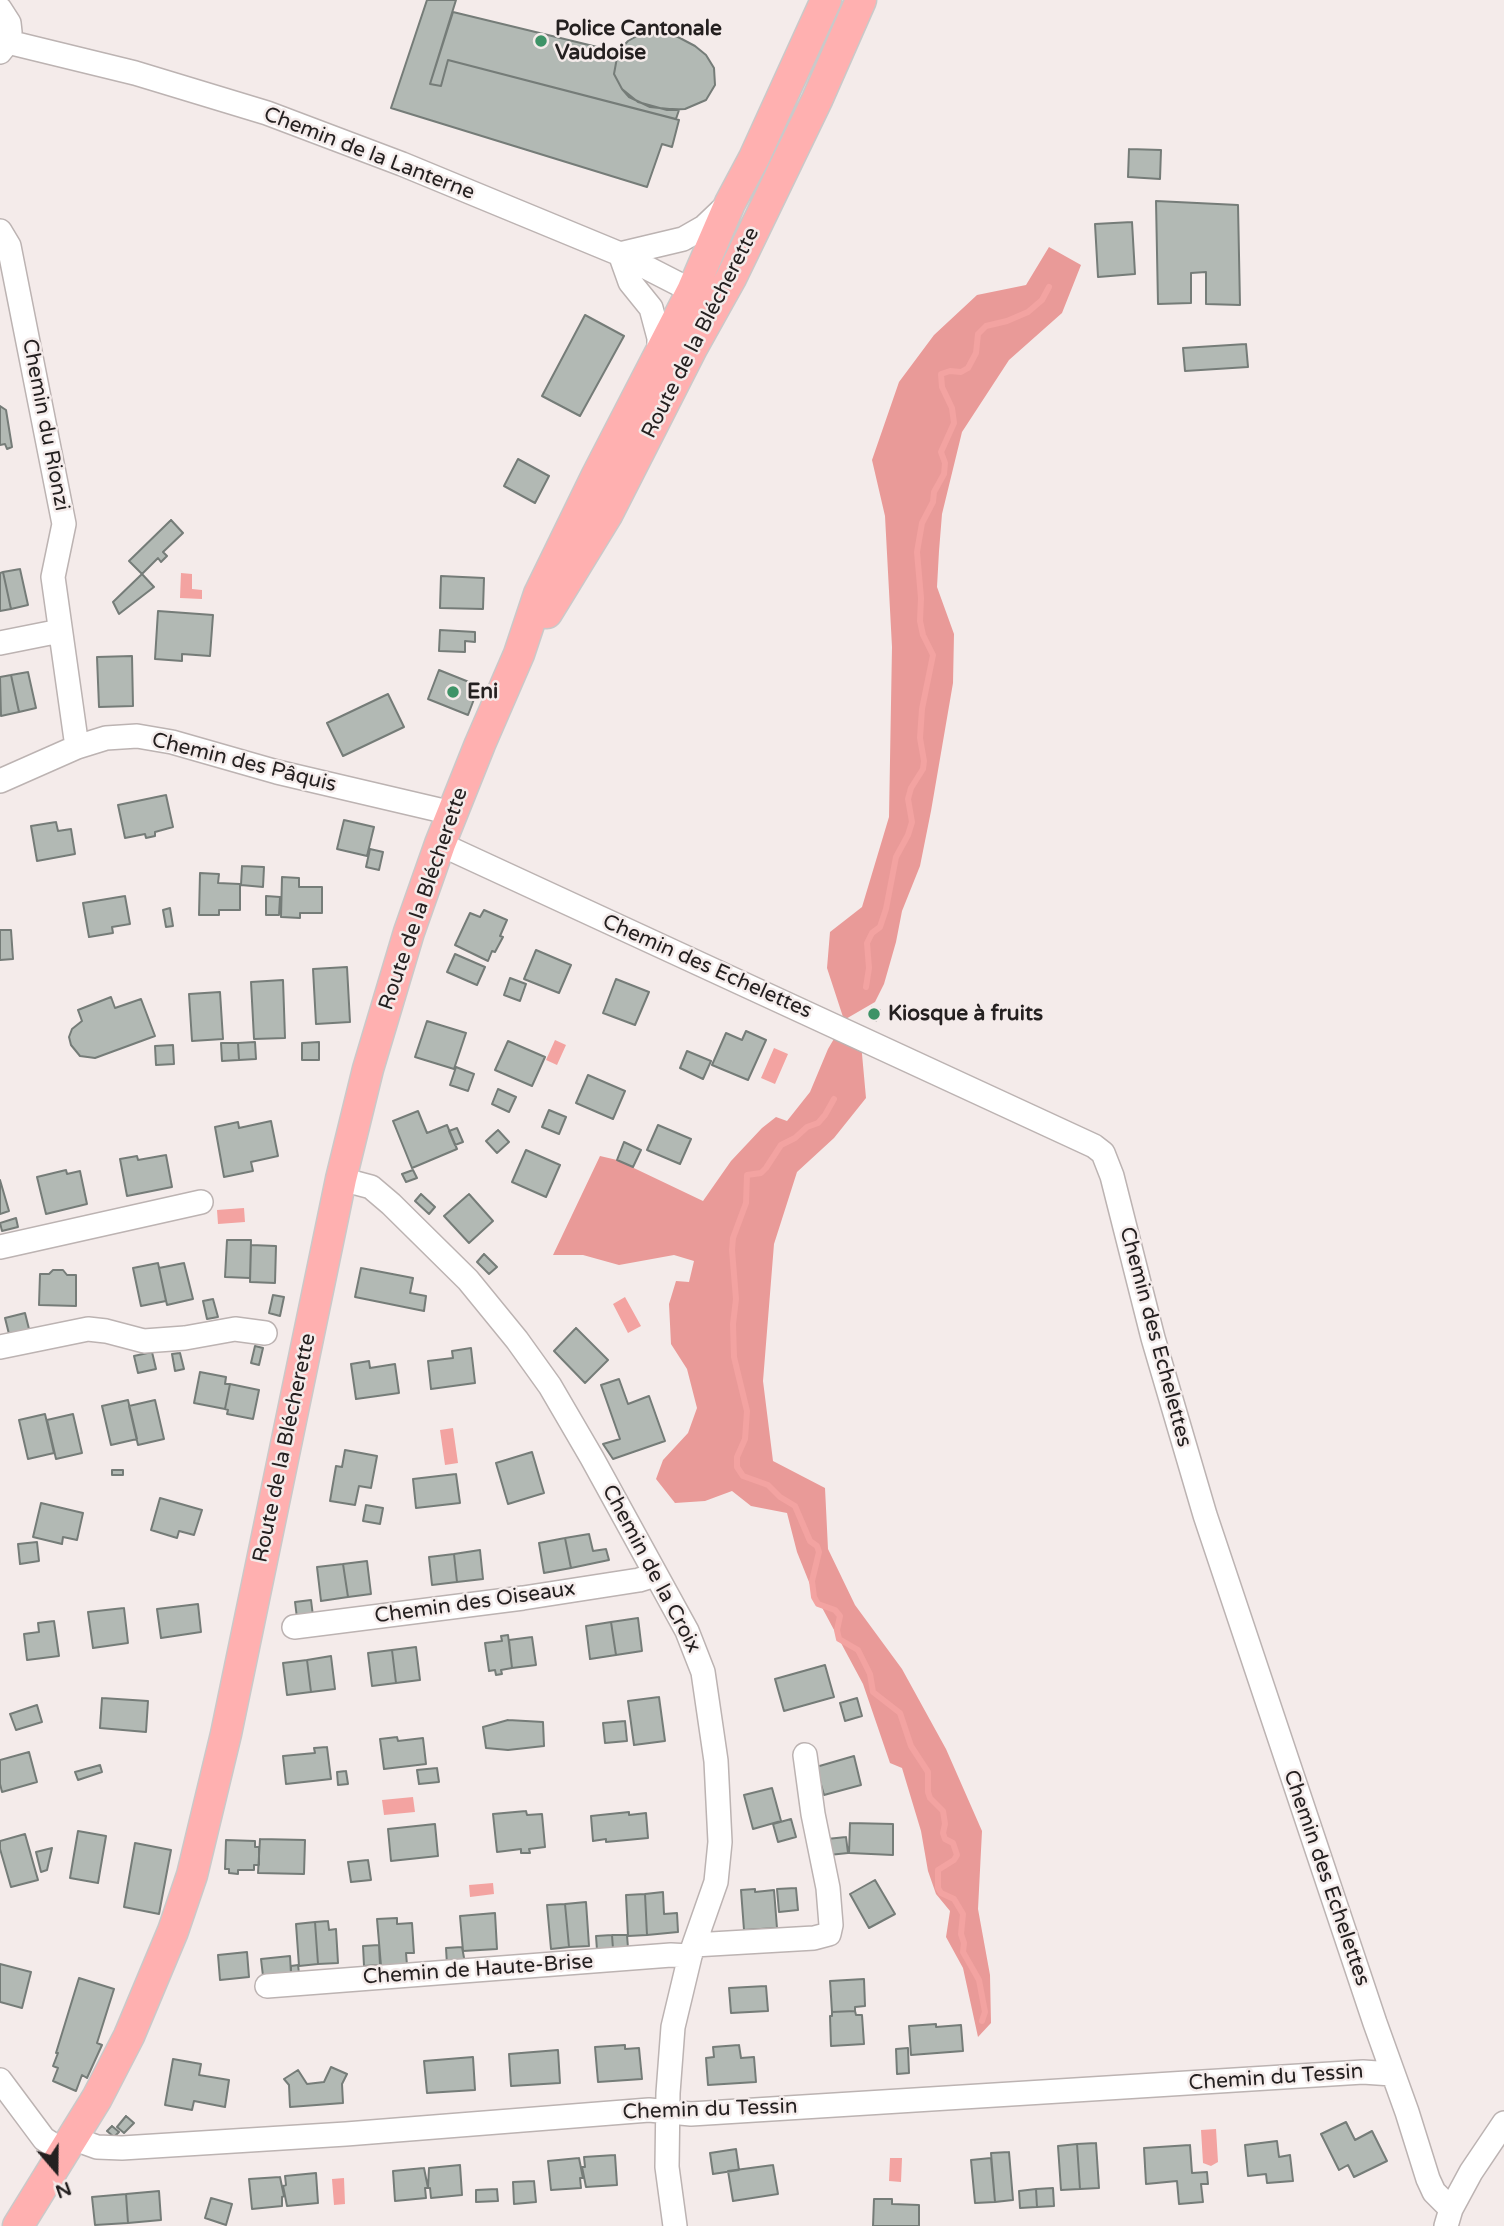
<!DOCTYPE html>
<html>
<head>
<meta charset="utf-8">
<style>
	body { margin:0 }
	#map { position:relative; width:1504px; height:2226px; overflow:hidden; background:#f4ebea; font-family:"Varela Round",sans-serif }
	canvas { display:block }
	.north { position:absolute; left:21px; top:2135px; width:70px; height:70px; -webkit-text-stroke:5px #f4ebea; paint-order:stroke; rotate:160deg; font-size:19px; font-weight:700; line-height:28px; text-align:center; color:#242020 }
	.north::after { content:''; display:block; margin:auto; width:24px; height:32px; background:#242020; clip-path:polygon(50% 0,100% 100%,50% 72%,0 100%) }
</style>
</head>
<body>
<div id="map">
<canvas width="1504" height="2226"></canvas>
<div class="north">N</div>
</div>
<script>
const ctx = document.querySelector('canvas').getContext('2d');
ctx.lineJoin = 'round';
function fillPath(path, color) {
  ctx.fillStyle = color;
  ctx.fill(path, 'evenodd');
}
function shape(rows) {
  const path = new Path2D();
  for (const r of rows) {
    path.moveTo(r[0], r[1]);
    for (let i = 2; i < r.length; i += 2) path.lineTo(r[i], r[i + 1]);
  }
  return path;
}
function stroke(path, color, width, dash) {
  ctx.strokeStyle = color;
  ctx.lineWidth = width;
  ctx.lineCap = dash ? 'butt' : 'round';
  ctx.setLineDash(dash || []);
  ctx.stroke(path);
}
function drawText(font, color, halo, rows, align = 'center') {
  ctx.font = font + ' "Varela Round",sans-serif';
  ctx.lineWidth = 5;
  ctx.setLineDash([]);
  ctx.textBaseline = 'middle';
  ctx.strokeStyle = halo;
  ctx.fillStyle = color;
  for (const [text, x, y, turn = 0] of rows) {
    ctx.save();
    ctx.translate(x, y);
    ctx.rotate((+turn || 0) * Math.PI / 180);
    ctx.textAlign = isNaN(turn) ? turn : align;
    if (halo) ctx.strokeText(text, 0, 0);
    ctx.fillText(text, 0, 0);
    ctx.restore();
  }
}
fillPath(shape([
	[1049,247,1081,265,1062,313,1009,360,962,432,942,514,939,551,937,587,954,634,953,683,931,811,920,866,902,911,896,942,884,984,875,1002,844,1020,827,968,830,932,862,907,889,817,892,647,885,516,872,460,899,382,934,335,977,295,1026,285],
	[838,1032,861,1043,866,1098,834,1138,797,1172,774,1244,763,1381,773,1461,825,1488,828,1549,855,1605,902,1669,946,1749,982,1831,978,1909,990,1975,991,2023,978,2037,963,1968,946,1937,950,1911,936,1894,928,1871,921,1831,902,1768,890,1763,863,1684,811,1587,797,1552,787,1513,751,1506,732,1491,705,1501,675,1503,656,1479,663,1460,688,1433,697,1408,687,1369,671,1344,669,1304,676,1281,689,1282,694,1261,674,1255,619,1265,583,1255,553,1255,600,1156,617,1160,703,1201,731,1161,762,1128,776,1117,787,1121,810,1092,828,1049]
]), '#e99a98');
fillPath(shape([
	[181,573,192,574,192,589,202,590,202,599,180,598],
	[555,1040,566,1045,557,1065,546,1060],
	[774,1048,788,1054,775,1084,761,1078],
	[244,1208,245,1222,218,1224,217,1210],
	[625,1297,641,1326,628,1333,613,1304],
	[453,1428,458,1463,445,1465,440,1430],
	[413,1797,415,1812,384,1815,382,1800],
	[493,1883,494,1894,470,1897,469,1885],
	[1216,2129,1218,2162,1211,2166,1203,2163,1201,2130],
	[890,2158,902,2158,901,2182,889,2181],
	[344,2178,345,2204,334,2205,332,2179]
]), '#f3a3a1');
stroke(shape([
	[866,987,869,968,867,943,872,933,880,927,886,909,896,857,908,835,912,822,908,799,911,788,923,769,924,761,920,738,922,709,933,655,923,635,920,621,921,598,917,552,922,523,933,502,934,492,944,474,945,463,941,452,954,423,952,408,942,387,941,374,950,371,961,372,968,368,976,353,978,334,986,326,1007,321,1028,312,1042,300,1049,287],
	[834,1099,825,1115,818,1123,807,1127,795,1138,781,1145,766,1168,761,1173,747,1175,746,1203,733,1238,732,1250,736,1299,733,1324,734,1357,747,1411,745,1439,737,1457,737,1467,743,1476,768,1485,780,1497,795,1506,810,1541,817,1546,819,1552,812,1581,814,1597,818,1604,835,1610,840,1616,837,1630,839,1639,858,1650,870,1674,873,1692,900,1713,911,1746,928,1772,928,1792,930,1798,943,1811,945,1824,943,1833,945,1839,953,1843,957,1855,954,1860,938,1870,938,1888,941,1893,954,1899,963,1914,961,1934,964,1943,963,1952,979,1980,985,2012,982,2021]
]), '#f3a3a1', 6);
const building = shape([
	[427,0,456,0,430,84,441,86,448,60,679,120,672,147,662,144,647,187,391,108,427,0],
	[453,12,618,52,614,74,622,89,629,97,650,107,679,110,676,119,448,60,441,86,430,84,453,12],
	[652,34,678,37,695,46,706,55,714,68,715,85,706,100,685,109,667,110,638,102,622,89,614,74,618,52,628,41,637,36,652,34],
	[1129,149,1161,150,1160,179,1128,177,1129,149],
	[1156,201,1238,205,1240,305,1206,304,1206,272,1191,273,1191,303,1158,304,1156,201],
	[1132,222,1135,274,1098,277,1095,224,1132,222],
	[585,315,624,336,580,416,542,396,585,315],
	[1246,344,1248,367,1185,371,1183,348,1246,344],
	[0,406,6,410,12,447,7,449,5,444,0,445,0,406],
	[518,459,549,476,535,503,504,486,518,459],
	[171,520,183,533,163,552,167,556,161,562,158,558,142,574,129,561,171,520],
	[20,569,28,605,11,609,3,572,20,569],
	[3,572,11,609,0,611,0,573,3,572],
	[142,574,154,587,119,614,113,602,142,574],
	[441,576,484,578,483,609,440,608,441,576],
	[158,611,213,615,210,656,182,654,182,661,155,659,158,611],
	[440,630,475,632,475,642,465,641,465,652,439,651,440,630],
	[132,656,133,706,99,707,97,657,132,656],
	[439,670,479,686,468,715,428,699,439,670],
	[28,672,36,708,19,712,11,675,28,672],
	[11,675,19,712,1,716,0,677,11,675],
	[388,694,404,727,343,756,327,723,388,694],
	[166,795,173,827,155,832,155,836,146,838,145,834,125,838,118,805,166,795],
	[344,820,374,827,367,856,337,849,344,820],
	[56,822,58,831,71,829,75,854,37,861,31,826,56,822],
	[370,849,383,852,379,870,366,867,370,849],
	[242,866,264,867,263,887,241,885,242,866],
	[200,873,219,874,218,883,240,884,240,910,219,910,219,915,199,915,200,873],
	[282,877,299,878,299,887,322,887,322,913,300,913,300,918,281,917,282,877],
	[125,896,130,924,112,927,113,933,89,937,83,903,125,896],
	[266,896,280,897,279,915,266,915,266,896],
	[170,908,173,926,166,927,163,910,170,908],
	[484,910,507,920,500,936,503,937,495,952,492,951,488,961,455,945,470,913,480,917,484,910],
	[0,930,11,930,13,959,0,960,0,930],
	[536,950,571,965,559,993,524,979,536,950],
	[455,954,485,967,477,985,447,972,455,954],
	[347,967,350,1022,316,1024,313,969,347,967],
	[510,978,526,984,520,1001,504,995,510,978],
	[616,979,649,992,635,1025,603,1013,616,979],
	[283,980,285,1038,254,1039,251,982,283,980],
	[220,992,223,1039,192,1041,189,994,220,992],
	[111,997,115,1008,141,999,155,1036,95,1058,80,1056,71,1045,69,1037,72,1029,82,1021,78,1010,111,997],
	[872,1007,880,1010,876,1021,869,1018,872,1007],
	[427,1021,466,1033,454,1069,415,1057,427,1021],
	[746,1031,766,1040,748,1080,712,1065,726,1033,742,1040,746,1031],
	[508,1041,545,1057,532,1086,495,1070,508,1041],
	[255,1042,256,1059,239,1060,238,1043,255,1042],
	[319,1042,319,1060,302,1060,302,1043,319,1042],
	[221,1043,238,1043,239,1060,222,1061,221,1043],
	[173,1045,174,1064,156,1065,155,1046,173,1045],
	[687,1051,711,1061,703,1079,680,1068,687,1051],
	[456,1067,474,1074,468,1091,450,1085,456,1067],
	[588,1075,625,1091,613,1119,576,1103,588,1075],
	[498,1089,516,1097,509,1112,492,1104,498,1089],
	[549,1110,566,1117,559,1134,542,1127,549,1110],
	[418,1111,427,1133,447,1125,457,1149,412,1168,393,1121,418,1111],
	[271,1121,278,1156,251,1162,253,1171,224,1177,215,1127,238,1122,239,1128,271,1121],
	[658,1125,691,1139,680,1164,647,1150,658,1125],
	[457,1128,463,1142,455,1145,449,1131,457,1128],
	[498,1130,509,1142,497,1153,486,1141,498,1130],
	[624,1142,641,1150,633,1167,617,1160,624,1142],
	[526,1150,560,1165,546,1197,512,1182,526,1150],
	[166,1155,172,1187,127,1196,120,1159,137,1156,138,1160,166,1155],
	[66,1170,67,1174,80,1171,87,1204,46,1214,37,1177,66,1170],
	[413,1170,417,1178,406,1182,402,1174,413,1170],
	[0,1180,9,1211,0,1214,0,1180],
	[421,1194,435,1207,429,1214,415,1201,421,1194],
	[469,1194,493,1221,469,1243,444,1216,469,1194],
	[16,1218,18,1227,2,1231,0,1223,16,1218],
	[227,1240,251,1240,250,1278,225,1277,227,1240],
	[251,1245,276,1246,275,1283,250,1282,251,1245],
	[484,1254,497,1267,489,1274,477,1262,484,1254],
	[158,1263,166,1301,141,1306,133,1268,158,1263],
	[184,1263,193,1299,167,1305,159,1268,184,1263],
	[361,1268,413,1278,410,1293,426,1296,424,1311,355,1297,361,1268],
	[53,1270,63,1270,67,1275,76,1275,76,1306,39,1305,40,1274,49,1274,53,1270],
	[273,1295,284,1297,280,1316,269,1313,273,1295],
	[213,1299,218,1317,207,1319,203,1301,213,1299],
	[25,1313,30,1333,10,1338,5,1318,25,1313],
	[576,1328,608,1360,585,1383,554,1351,576,1328],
	[255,1346,263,1348,259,1365,251,1363,255,1346],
	[471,1348,475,1383,431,1389,428,1361,453,1358,452,1351,471,1348],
	[152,1352,156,1369,138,1373,134,1356,152,1352],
	[180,1353,184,1369,175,1371,172,1354,180,1353],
	[369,1361,370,1368,395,1364,399,1393,356,1399,351,1364,369,1361],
	[200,1372,226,1377,225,1384,230,1384,225,1409,194,1403,200,1372],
	[619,1379,628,1404,649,1396,665,1441,613,1459,603,1444,620,1439,601,1385,619,1379],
	[230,1384,259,1390,253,1419,227,1414,228,1410,225,1409,230,1384],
	[128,1400,137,1439,111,1445,102,1406,128,1400],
	[155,1400,164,1439,138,1445,129,1406,155,1400],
	[45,1414,54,1453,28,1459,19,1420,45,1414],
	[73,1414,82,1453,56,1459,47,1420,73,1414],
	[345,1450,377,1456,371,1488,359,1486,355,1505,330,1501,336,1466,342,1467,345,1450],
	[532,1452,544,1493,508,1504,496,1463,532,1452],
	[112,1470,123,1470,123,1475,112,1475,112,1470],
	[456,1474,460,1503,416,1508,413,1479,456,1474],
	[160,1498,202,1510,194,1535,179,1531,177,1538,151,1530,160,1498],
	[41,1503,83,1513,77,1540,63,1537,62,1544,33,1537,41,1503],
	[366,1505,383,1508,380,1524,363,1521,366,1505],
	[589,1534,593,1551,606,1549,609,1560,571,1568,565,1538,589,1534],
	[565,1538,571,1568,544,1573,539,1543,565,1538],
	[37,1542,39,1561,20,1564,18,1544,37,1542],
	[480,1550,483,1579,457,1582,454,1554,480,1550],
	[454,1554,457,1582,432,1585,429,1557,454,1554],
	[367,1561,371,1594,348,1597,343,1564,367,1561],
	[343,1564,348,1597,321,1601,317,1567,343,1564],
	[311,1600,313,1616,297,1618,295,1602,311,1600],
	[198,1604,201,1632,161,1638,157,1609,198,1604],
	[124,1608,128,1643,93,1648,88,1612,124,1608],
	[638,1618,642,1651,616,1655,611,1622,638,1618],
	[54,1621,59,1656,27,1660,24,1634,39,1632,38,1623,54,1621],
	[611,1622,616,1655,590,1659,586,1626,611,1622],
	[508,1635,512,1668,501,1670,502,1674,496,1675,495,1670,489,1671,485,1643,502,1641,501,1636,508,1635],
	[532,1637,536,1665,512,1668,509,1640,532,1637],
	[416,1647,420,1680,396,1683,392,1650,416,1647],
	[392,1650,396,1683,372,1686,368,1653,392,1650],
	[331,1656,335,1689,311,1692,307,1660,331,1656],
	[307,1660,311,1692,287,1695,283,1663,307,1660],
	[825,1665,834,1697,784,1711,775,1679,825,1665],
	[659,1697,665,1741,634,1745,628,1701,659,1697],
	[102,1698,148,1701,146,1732,100,1728,102,1698],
	[857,1698,862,1716,845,1721,840,1703,857,1698],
	[37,1705,42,1722,16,1730,10,1714,37,1705],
	[508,1720,543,1722,544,1746,508,1750,486,1748,483,1727,508,1720],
	[625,1721,627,1741,605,1743,603,1723,625,1721],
	[397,1737,398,1741,423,1738,426,1764,384,1769,380,1739,397,1737],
	[327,1747,331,1779,286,1784,283,1756,315,1753,314,1748,327,1747],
	[29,1752,37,1782,2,1792,0,1784,0,1760,29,1752],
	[854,1756,861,1785,824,1795,816,1767,854,1756],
	[100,1765,102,1772,78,1780,75,1772,100,1765],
	[437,1768,439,1782,419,1784,417,1770,437,1768],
	[346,1771,348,1784,338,1785,337,1772,346,1771],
	[772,1788,781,1821,753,1829,744,1795,772,1788],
	[526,1811,527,1815,542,1814,545,1847,529,1849,530,1853,521,1853,521,1849,497,1852,493,1814,526,1811],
	[629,1812,629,1815,646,1813,648,1838,606,1842,606,1839,593,1841,591,1816,629,1812],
	[791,1819,796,1837,778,1842,773,1824,791,1819],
	[850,1823,893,1824,893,1855,849,1853,850,1823],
	[435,1824,438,1856,391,1861,388,1829,435,1824],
	[78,1831,106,1836,98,1883,70,1878,78,1831],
	[25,1834,38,1880,11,1887,0,1849,0,1841,25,1834],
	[846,1837,848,1853,829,1855,827,1839,846,1837],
	[260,1839,305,1840,304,1874,258,1873,260,1839],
	[226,1840,255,1841,255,1847,259,1847,259,1865,254,1865,254,1870,238,1870,238,1874,229,1873,229,1869,225,1869,226,1840],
	[135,1843,171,1850,159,1914,124,1907,135,1843],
	[52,1848,47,1870,41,1872,36,1852,52,1848],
	[368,1860,371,1880,351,1882,348,1862,368,1860],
	[875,1880,895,1914,869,1928,850,1894,875,1880],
	[796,1888,798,1910,779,1912,777,1889,796,1888],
	[755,1889,755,1892,774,1890,777,1928,744,1930,741,1890,755,1889],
	[663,1892,664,1914,677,1913,678,1932,647,1935,645,1894,663,1892],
	[645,1894,647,1935,628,1936,626,1895,645,1894],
	[586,1902,589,1946,569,1947,565,1904,586,1902],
	[565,1904,569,1947,551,1949,547,1905,565,1904],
	[495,1913,497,1949,463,1951,460,1916,495,1913],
	[397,1918,397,1924,412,1923,414,1953,406,1953,407,1965,381,1966,377,1919,397,1918],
	[328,1921,329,1930,336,1929,338,1963,318,1964,315,1922,328,1921],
	[315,1922,318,1964,299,1966,296,1924,315,1922],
	[612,1935,613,1949,597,1950,596,1936,612,1935],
	[612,1935,627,1935,628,1948,613,1949,612,1935],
	[379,1945,380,1965,364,1966,363,1946,379,1945],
	[462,1947,465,1963,447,1965,446,1948,462,1947],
	[247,1952,249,1977,220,1980,218,1955,247,1952],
	[290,1956,291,1974,263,1976,261,1959,290,1956],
	[0,1964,31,1972,22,2008,0,2002,0,1964],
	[298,1965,299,1973,291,1974,291,1966,298,1965],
	[79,1978,114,1989,97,2043,102,2045,87,2078,82,2075,76,2091,53,2081,58,2068,53,2066,58,2053,56,2053,79,1978],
	[864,1979,865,2006,855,2007,855,2011,832,2012,830,1981,864,1979],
	[766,1986,768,2011,731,2013,729,1988,766,1986],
	[855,2011,856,2015,862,2015,864,2044,831,2046,830,2016,832,2016,832,2012,855,2011],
	[936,2024,936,2027,961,2025,963,2051,911,2055,909,2026,936,2024],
	[625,2045,625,2049,639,2048,642,2079,598,2082,595,2047,625,2045],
	[739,2045,741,2058,754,2057,756,2082,708,2085,706,2058,714,2057,713,2047,739,2045],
	[908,2048,909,2073,897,2074,896,2049,908,2048],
	[558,2050,560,2083,511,2086,509,2054,558,2050],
	[473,2057,475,2090,427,2093,424,2061,473,2057],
	[173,2059,201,2064,199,2075,229,2080,225,2107,194,2101,192,2110,165,2105,173,2059],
	[331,2067,347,2074,342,2084,343,2103,290,2107,289,2085,284,2079,298,2070,307,2084,324,2082,331,2067],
	[126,2116,134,2123,124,2133,117,2127,126,2116],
	[1346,2122,1355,2140,1372,2131,1387,2161,1354,2177,1348,2165,1339,2170,1321,2134,1346,2122],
	[112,2126,119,2132,114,2137,107,2131,112,2126],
	[1277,2141,1279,2157,1290,2155,1293,2181,1267,2183,1266,2174,1248,2176,1245,2145,1277,2141],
	[1096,2143,1099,2188,1080,2189,1077,2144,1096,2143],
	[1077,2144,1080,2189,1061,2190,1058,2146,1077,2144],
	[1190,2145,1192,2173,1207,2172,1208,2184,1201,2184,1203,2202,1179,2204,1177,2181,1146,2184,1144,2148,1190,2145],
	[736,2149,739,2170,713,2174,710,2153,736,2149],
	[1009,2152,1013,2200,995,2202,991,2153,1009,2152],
	[615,2155,617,2185,586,2187,582,2167,585,2167,584,2157,615,2155],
	[579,2158,583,2178,580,2178,581,2188,551,2190,548,2161,579,2158],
	[991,2158,995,2202,975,2203,971,2160,991,2158],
	[460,2165,462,2195,431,2198,430,2188,428,2188,429,2168,460,2165],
	[773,2165,778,2194,733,2201,728,2171,773,2165],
	[424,2168,428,2188,425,2188,426,2198,395,2201,393,2171,424,2168],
	[316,2173,318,2203,287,2206,283,2186,286,2185,285,2176,316,2173],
	[280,2177,284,2196,282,2197,282,2206,252,2209,249,2179,280,2177],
	[534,2181,536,2202,514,2204,513,2182,534,2181],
	[1053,2188,1054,2206,1037,2207,1036,2189,1053,2188],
	[497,2189,498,2201,476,2202,476,2190,497,2189],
	[1036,2189,1037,2207,1020,2208,1019,2191,1036,2189],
	[159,2191,161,2220,128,2223,126,2194,159,2191],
	[126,2194,128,2223,95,2225,92,2197,126,2194],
	[211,2198,232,2204,226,2225,205,2218,211,2198],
	[874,2199,892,2199,892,2204,919,2205,919,2226,873,2226,874,2199]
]);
fillPath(building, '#b2b9b4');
stroke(building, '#757c78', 2);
const minor = shape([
	[0,9,9,23,10,32,8,42,0,52],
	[8,42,135,73,267,113,402,164,620,254,704,297],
	[0,231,9,246,64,524,53,577,77,747],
	[620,254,683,239,704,227,725,207],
	[620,254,630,282,651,308,659,338,659,354],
	[0,643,60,631],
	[0,781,77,747,106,738,137,736,172,742,277,772,452,813],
	[440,844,1094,1146,1103,1153,1112,1176,1153,1338,1205,1515,1375,2023,1407,2112,1428,2179,1434,2192,1451,2209],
	[341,1179,371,1187,391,1204,468,1280,517,1340,550,1386,592,1458,687,1631,703,1672,716,1761,720,1842,716,1882,690,1956,673,2027,668,2093,667,2167,675,2226],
	[0,1247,201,1202],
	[0,1347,88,1329,106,1331,144,1341,185,1338,235,1329,265,1333],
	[294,1627,523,1598,639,1580,655,1575],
	[694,1945,814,1938,829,1934,831,1925,828,1888,813,1814,805,1755],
	[267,1986,671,1955,690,1956],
	[0,2080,44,2139,64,2152],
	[72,2138,97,2147,122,2148,346,2134,649,2110,691,2114,1363,2072,1392,2074],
	[1446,2226,1451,2209,1471,2172,1504,2123]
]);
const major = shape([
	[547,613,607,515,692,348,731,278,817,100,861,0],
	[18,2226,97,2098,129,2036,173,1931,192,1875,226,1734,341,1179,368,1069,409,932,440,844,480,744,519,654,539,594,597,475,692,291,730,203,754,158,826,0]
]);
stroke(minor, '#bcb3b2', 26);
stroke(major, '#cac9c9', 33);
stroke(minor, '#fff', 23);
stroke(major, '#ffb0b0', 30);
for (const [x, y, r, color] of [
	[541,41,7,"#3e9367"],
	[453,692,7,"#3e9367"],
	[874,1014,7,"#3e9367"]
]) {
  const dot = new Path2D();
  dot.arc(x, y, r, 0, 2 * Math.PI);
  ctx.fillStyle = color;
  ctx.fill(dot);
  stroke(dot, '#f4ebea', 2.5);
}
drawText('bold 21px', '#242020', '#f4ebea', [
	["Police Cantonale",555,29],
	["Vaudoise",555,53],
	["Eni",467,692],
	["Kiosque à fruits",888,1014]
], 'left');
drawText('21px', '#242020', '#f4ebea', [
	["Chemin de la Lanterne",369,154,21],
	["Route de la Blécherette",701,333,-63],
	["Chemin du Rionzi",45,425,79],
	["Chemin des Pâquis",244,763,14],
	["Route de la Blécherette",424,899,-71],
	["Chemin des Echelettes",707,967,24],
	["Chemin des Echelettes",1155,1337,75],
	["Route de la Blécherette",285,1448,-78],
	["Chemin de la Croix",651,1569,62],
	["Chemin des Oiseaux",475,1603,-8],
	["Chemin des Echelettes",1326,1878,71],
	["Chemin de Haute-Brise",478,1970,-4],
	["Chemin du Tessin",1276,2078,-4],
	["Chemin du Tessin",710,2110,-2]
]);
</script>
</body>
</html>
